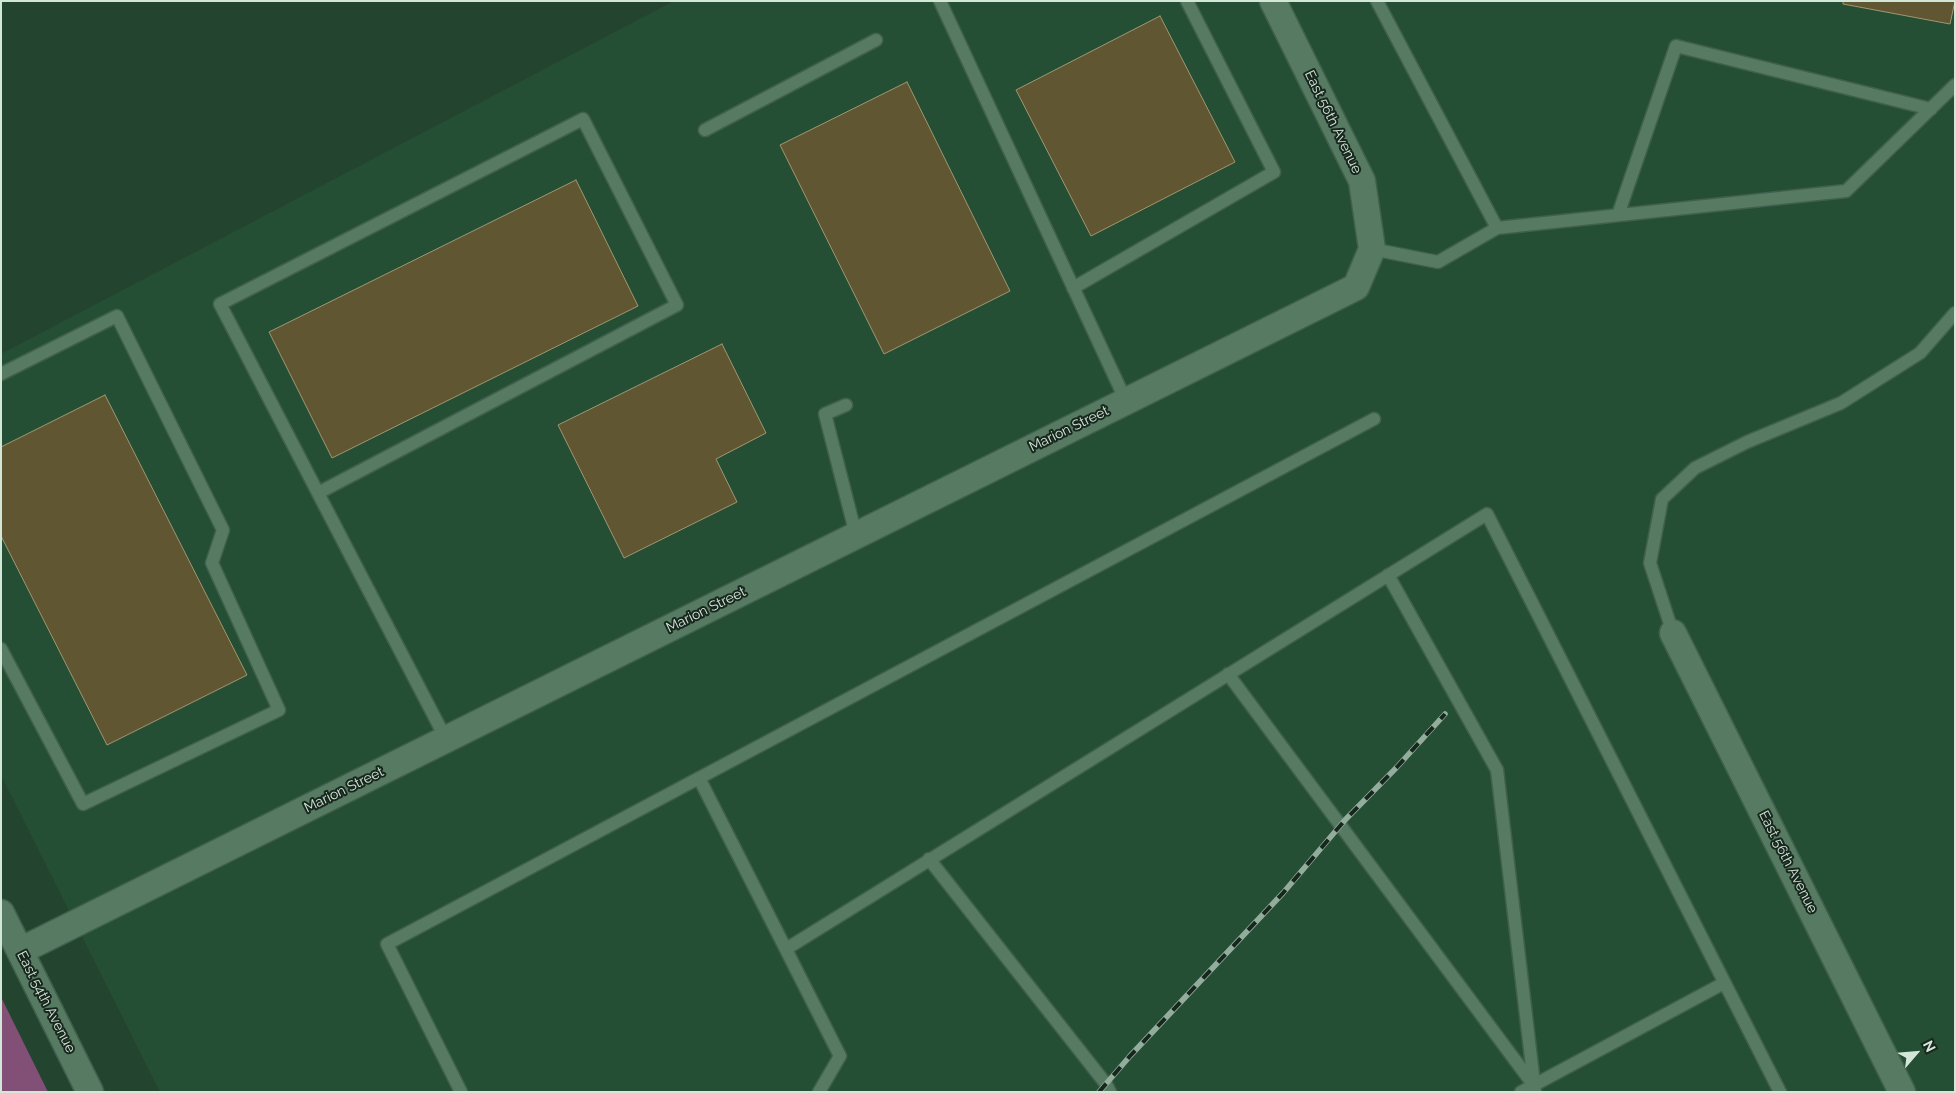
<!DOCTYPE html>
<html>
<head>
<meta charset="utf-8">
<style>
	body { margin:0 }
	#map { position:relative; width:1956px; height:1093px; overflow:hidden; background:#23452f; font-family:Raleway,sans-serif }
	canvas { display:block }
	.frame { position:absolute; inset:0; border:2px solid #d3e7d9; pointer-events:none }
	.north { position:absolute; left:1891px; top:1028px; width:50px; height:50px; -webkit-text-stroke:4px #18271d; paint-order:stroke; rotate:63deg; font-size:14px; font-weight:700; line-height:20px; text-align:center; color:#d3e7d9 }
	.north::after { content:''; display:block; margin:auto; width:18px; height:22px; background:#d3e7d9; clip-path:polygon(50% 0,100% 100%,50% 72%,0 100%) }
</style>
</head>
<body>
<div id="map">
<canvas width="1956" height="1093"></canvas>
<div class="frame"></div>
<div class="north">N</div>
</div>
<script>
const ctx = document.querySelector('canvas').getContext('2d');
ctx.lineJoin = 'round';
function fillPath(path, color) {
  ctx.fillStyle = color;
  ctx.fill(path, 'evenodd');
}
function shape(rows) {
  const path = new Path2D();
  for (const r of rows) {
    path.moveTo(r[0], r[1]);
    for (let i = 2; i < r.length; i += 2) path.lineTo(r[i], r[i + 1]);
  }
  return path;
}
function stroke(path, color, width, dash) {
  ctx.strokeStyle = color;
  ctx.lineWidth = width;
  ctx.lineCap = dash ? 'butt' : 'round';
  ctx.setLineDash(dash || []);
  ctx.stroke(path);
}
function drawText(font, color, halo, rows, align = 'center') {
  ctx.font = font + ' Raleway,sans-serif';
  ctx.lineWidth = 4;
  ctx.setLineDash([]);
  ctx.textBaseline = 'middle';
  ctx.strokeStyle = halo;
  ctx.fillStyle = color;
  for (const [text, x, y, turn = 0] of rows) {
    ctx.save();
    ctx.translate(x, y);
    ctx.rotate((+turn || 0) * Math.PI / 180);
    ctx.textAlign = isNaN(turn) ? turn : align;
    if (halo) ctx.strokeText(text, 0, 0);
    ctx.fillText(text, 0, 0);
    ctx.restore();
  }
}
fillPath(shape([
	[674,1,1955,1,1955,1092,160,1092,1,775,1,354]
]), '#254f35');
fillPath(shape([
	[1,997,48,1092,1,1092]
]), '#824f77');
const building = shape([
	[1843,1,1955,1,1950,24,1843,4,1843,1],
	[1160,16,1235,162,1091,236,1016,90,1160,16],
	[907,82,1010,291,884,354,780,145,907,82],
	[576,180,638,306,332,458,269,332,576,180],
	[722,344,766,433,716,459,737,502,624,558,558,425,722,344],
	[105,395,247,675,107,745,1,536,1,447,105,395]
]);
fillPath(building, '#605632');
stroke(building, '#a19770', 1);
const service = shape([
	[940,1,1126,401],
	[705,130,876,40],
	[1618,215,1676,46,1931,109],
	[1497,228,1846,191,1955,85],
	[1372,249,1438,262,1497,228,1377,1],
	[1073,288,1274,172,1187,1],
	[1,374,117,316,223,530,212,563,279,710,83,804,1,649],
	[846,405,825,414,856,535],
	[318,493,677,305,583,119,220,304,318,493,446,739],
	[1388,575,1497,770,1535,1092],
	[1673,633,1650,563,1662,499,1695,468,1747,442,1841,403,1920,353,1955,313],
	[1228,674,1532,1083],
	[699,778,840,1056,819,1092],
	[929,859,1106,1084,1110,1092],
	[786,949,1487,514,1780,1092],
	[461,1092,387,944,1374,419],
	[1521,1092,1724,983]
]);
const minor = shape([
	[1673,633,1902,1092],
	[1,913,90,1092],
	[20,951,1356,287,1372,249,1362,181,1273,1]
]);
stroke(service, '#40604d', 15);
stroke(minor, '#40604d', 29);
stroke(service, '#567a62', 12);
stroke(minor, '#567a62', 26);
const rail = shape([
	[1099,1092,1130,1056,1283,893,1345,820,1397,767,1445,714]
]);
stroke(rail, '#93ad9c', 5.5);
stroke(rail, '#18271d', 4, [11]);
drawText('14px', '#d3e7d9', '#18271d', [
	["East 56th Avenue",1333,122,64],
	["Marion Street",1069,429,-26],
	["Marion Street",706,610,-26],
	["Marion Street",344,790,-26],
	["East 56th Avenue",1788,862,63],
	["East 54th Avenue",46,1002,63]
]);
</script>
</body>
</html>
